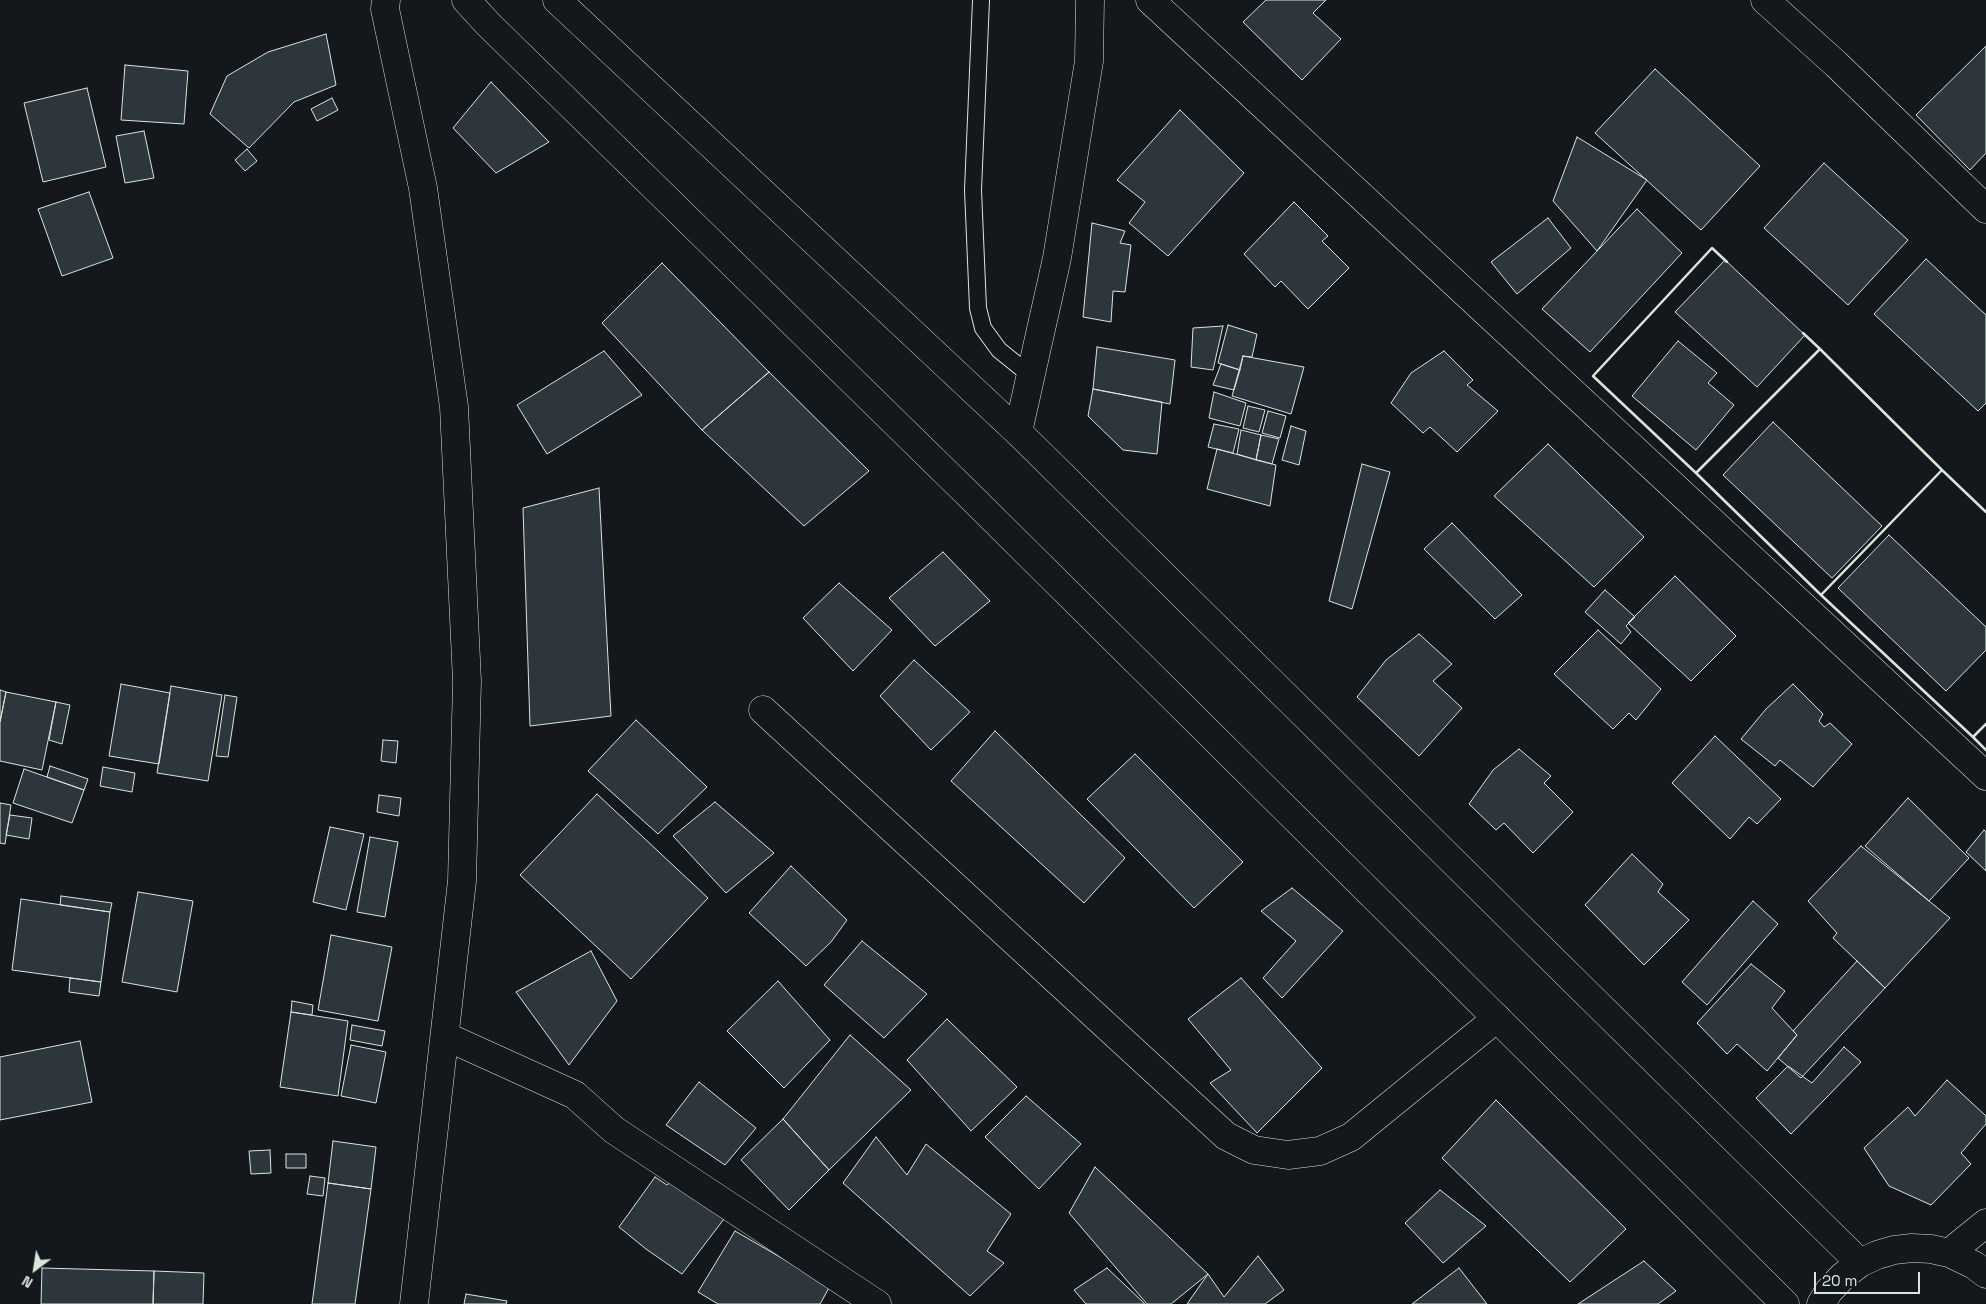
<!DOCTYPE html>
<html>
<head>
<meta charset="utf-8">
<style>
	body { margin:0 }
	#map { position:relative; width:1986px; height:1304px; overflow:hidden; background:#14181c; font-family:"Space Grotesk",sans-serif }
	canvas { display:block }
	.north { position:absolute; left:10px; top:1244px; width:50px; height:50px; -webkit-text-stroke:4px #14181c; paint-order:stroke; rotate:211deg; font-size:14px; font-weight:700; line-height:20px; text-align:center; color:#d8e6dc }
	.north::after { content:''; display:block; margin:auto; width:18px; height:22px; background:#d8e6dc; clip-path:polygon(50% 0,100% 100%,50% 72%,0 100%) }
	.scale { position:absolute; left:1814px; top:1272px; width:106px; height:22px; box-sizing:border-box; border:2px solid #d8e6dc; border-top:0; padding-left:6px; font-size:15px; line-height:18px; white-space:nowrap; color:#d8e6dc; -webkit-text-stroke:4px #14181c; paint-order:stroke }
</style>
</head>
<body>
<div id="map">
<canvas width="1986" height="1304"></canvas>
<div class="north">N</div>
<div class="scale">20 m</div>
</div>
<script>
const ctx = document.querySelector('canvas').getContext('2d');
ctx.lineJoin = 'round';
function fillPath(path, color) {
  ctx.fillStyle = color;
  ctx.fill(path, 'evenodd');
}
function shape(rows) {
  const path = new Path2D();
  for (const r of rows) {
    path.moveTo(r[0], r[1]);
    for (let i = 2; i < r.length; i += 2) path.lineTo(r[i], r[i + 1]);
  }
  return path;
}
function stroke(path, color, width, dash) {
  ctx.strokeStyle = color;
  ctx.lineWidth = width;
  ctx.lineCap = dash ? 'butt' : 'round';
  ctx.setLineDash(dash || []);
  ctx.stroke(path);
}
const building = shape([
	[1266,0,1326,0,1313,13,1341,39,1302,80,1243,22,1266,0],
	[326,34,336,85,294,102,249,148,210,114,227,76,268,52,326,34],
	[1986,46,1986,153,1970,170,1916,115,1986,46],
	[125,65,188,71,184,124,121,120,125,65],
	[1655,69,1760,166,1701,230,1595,133,1655,69],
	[491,82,549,142,496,173,453,128,491,82],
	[87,88,106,167,43,182,24,103,87,88],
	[332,98,338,110,317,121,311,109,332,98],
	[1180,110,1244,173,1168,256,1129,223,1145,202,1117,180,1180,110],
	[144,131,154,178,125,183,116,136,144,131],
	[1577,137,1647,180,1597,251,1553,201,1577,137],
	[247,149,257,161,245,171,235,160,247,149],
	[1824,163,1908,240,1848,305,1764,228,1824,163],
	[89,192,113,258,62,276,38,209,89,192],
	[1294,202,1328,236,1322,241,1349,268,1308,309,1281,281,1275,287,1244,254,1294,202],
	[1637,209,1682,253,1590,352,1542,309,1637,209],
	[1548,218,1571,248,1517,294,1491,262,1548,218],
	[1092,223,1125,231,1120,243,1131,245,1125,292,1113,291,1111,322,1083,317,1092,223],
	[1926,259,1986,315,1986,403,1978,411,1874,314,1926,259],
	[1725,260,1805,335,1757,387,1675,312,1725,260],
	[662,263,769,372,702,430,602,323,662,263],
	[1228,325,1257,334,1252,357,1243,356,1240,370,1218,363,1228,325],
	[1223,326,1213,370,1191,367,1193,328,1223,326],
	[1678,341,1717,373,1708,383,1734,405,1696,450,1632,396,1678,341],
	[1097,347,1175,360,1170,404,1093,389,1097,347],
	[604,351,642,395,547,454,517,405,604,351],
	[1444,351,1473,380,1467,385,1498,411,1457,452,1430,427,1423,433,1391,403,1411,373,1444,351],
	[1243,356,1304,367,1291,414,1232,396,1243,356],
	[1221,364,1240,370,1234,390,1213,385,1221,364],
	[769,372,869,471,804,526,702,430,769,372],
	[1093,389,1162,402,1157,454,1123,450,1088,416,1093,389],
	[1214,392,1246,403,1240,426,1209,418,1214,392],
	[1248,406,1265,410,1259,432,1243,428,1248,406],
	[1268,411,1286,416,1280,438,1262,433,1268,411],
	[1773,422,1882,526,1832,578,1723,475,1773,422],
	[1214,424,1239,429,1233,453,1208,447,1214,424],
	[1291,426,1306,431,1299,465,1282,460,1291,426],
	[1241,430,1261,435,1256,460,1237,454,1241,430],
	[1261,435,1279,439,1272,464,1256,460,1261,435],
	[1548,444,1644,537,1594,587,1494,496,1548,444],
	[1217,449,1276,465,1270,506,1207,489,1217,449],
	[1362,464,1390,472,1352,609,1329,601,1362,464],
	[599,488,611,716,530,726,523,508,599,488],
	[1452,523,1522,595,1495,619,1424,549,1452,523],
	[1889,535,1986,627,1986,650,1946,691,1838,588,1889,535],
	[943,552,990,601,935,646,889,598,943,552],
	[1675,576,1736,636,1691,681,1628,623,1675,576],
	[839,583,892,630,853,671,803,618,839,583],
	[1605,590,1635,617,1626,626,1631,632,1621,644,1585,612,1605,590],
	[1598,630,1661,689,1636,720,1629,713,1613,729,1554,674,1598,630],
	[1419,634,1452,664,1433,681,1462,708,1419,756,1357,697,1386,660,1419,634],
	[914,660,970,712,931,750,880,696,914,660],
	[121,684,170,693,159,764,109,756,121,684],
	[1793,684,1823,714,1819,721,1824,727,1830,723,1852,744,1813,787,1780,760,1775,766,1741,739,1766,709,1793,684],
	[171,686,222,695,208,781,157,773,171,686],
	[0,690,6,692,0,722,0,690],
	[6,692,56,702,42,770,0,761,0,722,6,692],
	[225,695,237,697,228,757,216,756,225,695],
	[56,702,70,705,62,744,49,740,56,702],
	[636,720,707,787,658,834,588,771,636,720],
	[995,731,1125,858,1084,903,951,781,995,731],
	[1715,736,1781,799,1757,824,1749,817,1730,839,1672,783,1715,736],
	[383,740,398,741,396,763,381,761,383,740],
	[1519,749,1551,776,1544,783,1573,812,1533,853,1504,823,1496,830,1469,804,1493,770,1519,749],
	[1135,754,1243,862,1194,908,1087,799,1135,754],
	[50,766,88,779,84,790,47,777,50,766],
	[103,767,135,773,132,792,100,786,103,767],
	[24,769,84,790,72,823,13,803,24,769],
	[597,794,708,898,631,979,520,875,597,794],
	[379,795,401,798,399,816,377,812,379,795],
	[1908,798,1969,858,1929,901,1865,846,1908,798],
	[715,802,774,853,726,893,673,836,715,802],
	[0,803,11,805,5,844,0,843,0,803],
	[10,815,32,818,29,839,6,835,10,815],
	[330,827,364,834,346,910,313,902,330,827],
	[1984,830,1986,832,1986,871,1966,852,1984,830],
	[370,837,398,842,385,917,357,912,370,837],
	[1861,846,1950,918,1885,988,1833,938,1837,933,1808,901,1861,846],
	[1632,854,1663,884,1658,892,1689,920,1644,965,1585,905,1632,854],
	[791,866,847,920,831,942,806,966,749,913,791,866],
	[1292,888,1343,931,1282,998,1263,978,1296,941,1261,911,1292,888],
	[138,892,193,901,177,992,122,982,138,892],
	[61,896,112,903,110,912,60,905,61,896],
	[21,899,110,912,101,982,12,970,21,899],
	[1753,901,1778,924,1707,1005,1682,982,1753,901],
	[331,935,392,947,378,1021,318,1010,331,935],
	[862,941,927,994,884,1038,824,985,862,941],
	[591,951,617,1001,569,1065,516,992,591,951],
	[1857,961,1885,988,1801,1078,1778,1058,1797,1035,1793,1031,1857,961],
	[1751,964,1785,991,1772,1008,1797,1035,1767,1071,1737,1044,1727,1054,1697,1023,1751,964],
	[70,978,101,982,99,996,69,992,70,978],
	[1241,978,1322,1068,1257,1133,1210,1083,1231,1070,1188,1019,1241,978],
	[778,981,830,1040,784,1088,727,1031,778,981],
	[292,1001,313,1005,312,1015,291,1012,292,1001],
	[291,1012,348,1021,338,1096,280,1087,291,1012],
	[947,1019,1017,1087,971,1131,907,1060,947,1019],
	[352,1025,385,1031,382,1046,350,1040,352,1025],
	[850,1035,911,1090,829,1170,783,1119,850,1035],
	[80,1041,92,1102,0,1120,0,1057,80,1041],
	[351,1045,386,1052,376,1103,341,1096,351,1045],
	[1844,1047,1861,1062,1791,1134,1756,1098,1788,1066,1812,1083,1844,1047],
	[1947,1080,1986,1116,1986,1124,1961,1153,1971,1164,1931,1205,1889,1186,1864,1148,1908,1107,1915,1116,1947,1080],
	[699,1082,756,1128,725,1165,666,1125,699,1082],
	[1026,1096,1081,1144,1039,1189,985,1137,1026,1096],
	[1496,1100,1626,1229,1570,1282,1442,1158,1496,1100],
	[783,1119,829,1170,789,1210,741,1160,783,1119],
	[876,1137,907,1175,926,1144,1011,1214,987,1251,1004,1263,970,1296,843,1183,876,1137],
	[333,1141,376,1147,371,1189,328,1183,333,1141],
	[270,1150,271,1173,251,1174,249,1151,270,1150],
	[286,1154,306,1154,306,1168,286,1168,286,1154],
	[1095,1167,1208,1274,1171,1304,1147,1304,1069,1213,1095,1167],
	[310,1176,325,1178,323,1196,307,1194,310,1176],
	[655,1177,667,1185,676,1177,724,1219,682,1274,646,1249,619,1227,655,1177],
	[328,1183,371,1189,355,1304,312,1304,328,1183],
	[1440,1190,1486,1226,1443,1263,1405,1223,1440,1190],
	[735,1231,830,1286,820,1304,718,1304,698,1292,735,1231],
	[1258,1256,1284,1290,1265,1304,1187,1304,1208,1274,1224,1297,1258,1256],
	[1644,1261,1676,1291,1658,1304,1578,1304,1644,1261],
	[42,1268,154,1271,153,1304,41,1304,42,1268],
	[1107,1268,1145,1304,1086,1304,1074,1290,1107,1268],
	[1459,1268,1487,1304,1412,1304,1459,1268],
	[154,1271,204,1273,203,1304,153,1304,154,1271],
	[466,1294,507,1301,506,1304,464,1304,466,1294]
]);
fillPath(building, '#2c363c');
stroke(building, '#d8e6dc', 1);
const service = shape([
	[981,0,973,190,978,308,983,328,999,350,1030,375]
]);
const minor = shape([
	[1150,0,1986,776],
	[1765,0,1836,64,1986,209],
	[1018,432,1057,258,1089,61,1090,0],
	[763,710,1226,1136,1254,1150,1288,1155,1320,1151,1351,1137,1497,1018],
	[445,1036,575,1095,614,1130,877,1304]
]);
const tertiary = shape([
	[386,0,385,9,423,188,454,407,467,681,462,881,414,1304],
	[466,0,488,24,971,497,1785,1304],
	[557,0,1018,432,1860,1263]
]);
const secondary = shape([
	[1949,1253,1986,1223],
	[1821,1304,1829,1291,1843,1276,1860,1263,1877,1255,1894,1250,1912,1248,1931,1249,1949,1253,1974,1265,1986,1274]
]);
stroke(service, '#d8e6dc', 18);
stroke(minor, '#d8e6dc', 29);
stroke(tertiary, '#d8e6dc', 29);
stroke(secondary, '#d8e6dc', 29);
stroke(service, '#14181c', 16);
stroke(minor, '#14181c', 28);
stroke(tertiary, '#14181c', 28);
stroke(secondary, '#14181c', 28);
stroke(shape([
	[1803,333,1820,349],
	[1696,473,1593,376,1712,248,1727,262],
	[1821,595,1696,473,1820,349,1942,470],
	[1986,724,1973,737,1986,750],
	[1973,737,1821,595,1942,470,1986,512]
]), '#d8e6dc', 2.5);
</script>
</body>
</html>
